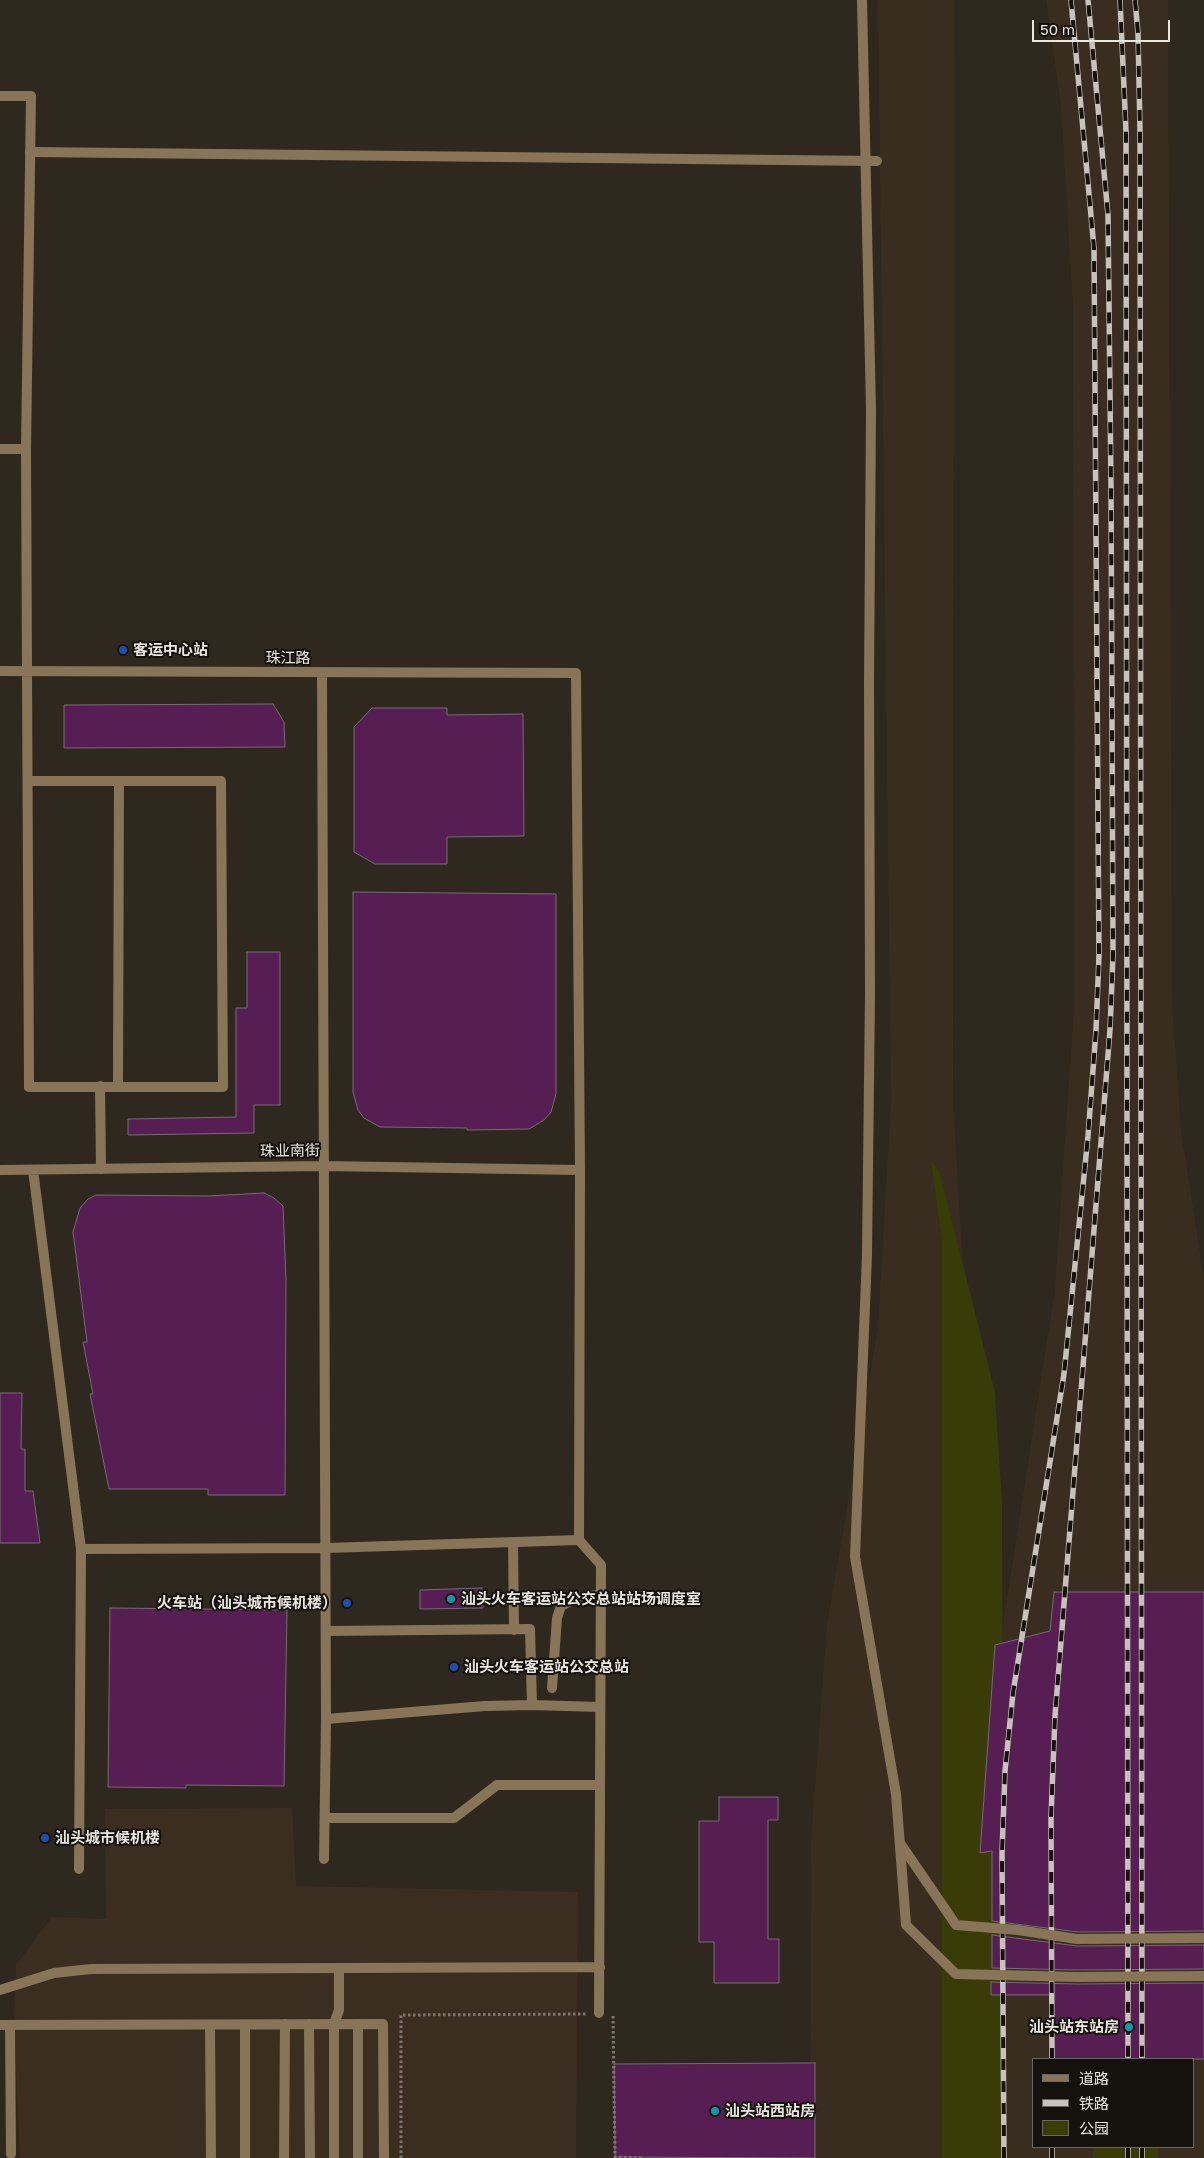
<!DOCTYPE html>
<html>
<head>
<meta charset="utf-8">
<style>
	body { margin:0 }
	#map { position:relative; width:1204px; height:2158px; overflow:hidden; background:#2f281f; font-family:"Golos Text","Noto Sans SC",sans-serif }
	canvas { display:block }
	.legend { position:absolute; left:1032px; top:2058px; width:162px; height:90px; box-sizing:border-box; background:#15110d; border:1px solid #6a6661; margin:0; padding:6px 9px; list-style:none; font-size:15px; color:#eae6e0 }
	.legend li { display:flex; align-items:center; gap:10px; height:25px }
	.legend b { width:25px; border:1px solid #6a6661 }
	.scale { position:absolute; left:1032px; top:20px; width:138px; height:22px; box-sizing:border-box; border:2px solid #eae6e0; border-top:0; padding-left:6px; font-size:15px; line-height:18px; white-space:nowrap; color:#eae6e0; -webkit-text-stroke:4px #15110d; paint-order:stroke }
</style>
</head>
<body>
<div id="map">
<canvas width="1204" height="2158"></canvas>
<ul class="legend">
<li><b style="height:6px;background:#887557"></b>道路</li>
<li><b style="height:6px;background:#c7c3bc"></b>铁路</li>
<li><b style="height:14px;background:#393c06"></b>公园</li>
</ul>
<div class="scale">50 m</div>
</div>
<script>
const ctx = document.querySelector('canvas').getContext('2d');
ctx.lineJoin = 'round';
function fillPath(path, color) {
  ctx.fillStyle = color;
  ctx.fill(path, 'evenodd');
}
function shape(rows) {
  const path = new Path2D();
  for (const r of rows) {
    path.moveTo(r[0], r[1]);
    for (let i = 2; i < r.length; i += 2) path.lineTo(r[i], r[i + 1]);
  }
  return path;
}
function stroke(path, color, width, dash) {
  ctx.strokeStyle = color;
  ctx.lineWidth = width;
  ctx.lineCap = dash ? 'butt' : 'round';
  ctx.setLineDash(dash || []);
  ctx.stroke(path);
}
function drawText(font, color, halo, rows, align = 'center') {
  ctx.font = font + ' "Golos Text","Noto Sans SC",sans-serif';
  ctx.lineWidth = 4;
  ctx.setLineDash([]);
  ctx.textBaseline = 'middle';
  ctx.strokeStyle = halo;
  ctx.fillStyle = color;
  for (const [text, x, y, turn = 0] of rows) {
    ctx.save();
    ctx.translate(x, y);
    ctx.rotate((+turn || 0) * Math.PI / 180);
    ctx.textAlign = isNaN(turn) ? turn : align;
    if (halo) ctx.strokeText(text, 0, 0);
    ctx.fillText(text, 0, 0);
    ctx.restore();
  }
}
fillPath(shape([
	[292,1808,296,1886,578,1892,576,2158,20,2158,14,2018,16,1965,52,1917,106,1919,105,1809]
]), '#3c2d21');
fillPath(shape([
	[878,0,954,0,953,1101,983,1603,1000,1644,1055,1289,1074,1008,1073,307,1061,106,1046,0,1168,0,1172,1002,1181,1131,1204,1278,1204,2158,810,2158,811,1842,827,1624,878,1328,891,1101],
	[1033,2059,1193,2059,1193,2147,1033,2147]
]), '#382d1e');
fillPath(shape([
	[931,1160,940,1173,995,1393,1002,1502,1004,2158,942,2158,942,1241],
	[1093,2147,1158,2147,1158,2158,1093,2158]
]), '#393c06');
const building = shape([
	[273,704,284,722,285,747,64,748,64,705,273,704],
	[372,708,447,708,447,715,523,714,524,836,447,837,447,864,375,864,354,852,354,727,372,708],
	[353,892,556,894,556,1094,551,1112,544,1120,529,1129,467,1130,467,1128,380,1127,364,1118,358,1110,353,1092,353,892],
	[247,952,280,952,280,1105,254,1105,254,1133,128,1135,128,1119,236,1117,236,1008,247,1008,247,952],
	[264,1193,274,1198,283,1206,286,1280,285,1495,208,1495,208,1489,109,1489,90,1394,93,1394,83,1342,87,1342,73,1232,80,1208,88,1199,96,1195,208,1196,264,1193],
	[0,1393,22,1393,21,1449,25,1449,25,1491,33,1491,40,1543,0,1543,0,1393],
	[482,1588,483,1608,420,1609,420,1590,482,1588],
	[1054,1592,1204,1592,1204,1931,1078,1932,992,1921,992,1851,980,1853,995,1645,1050,1631,1054,1592],
	[110,1608,287,1610,284,1786,186,1785,186,1788,108,1787,110,1608],
	[719,1797,778,1797,778,1820,768,1820,768,1939,779,1939,779,1983,714,1983,714,1942,699,1942,699,1821,719,1821,719,1797],
	[992,1935,1077,1946,1204,1945,1204,1969,1077,1970,992,1968,992,1935],
	[991,1982,1077,1984,1204,1983,1204,2059,1053,2059,1053,1995,991,1995,991,1982],
	[815,2063,815,2158,615,2157,614,2064,815,2063]
]);
fillPath(building, '#561e53');
stroke(building, '#766b75', 1);
stroke(shape([
	[613,2016,615,2157,644,2158],
	[401,2158,401,2015,587,2014]
]), '#7d776f', 3, [2.5, 2.5]);
stroke(shape([
	[0,96,31,96,26,449,27,671],
	[0,449,26,449],
	[28,781,221,781,223,1087,29,1087],
	[100,1086,101,1169],
	[118,1086,119,781],
	[513,1542,514,1630],
	[326,1631,530,1629,532,1705],
	[552,1688,557,1618,561,1606,578,1597,600,1595],
	[326,1719,485,1706,532,1705,600,1707],
	[325,1818,454,1818,497,1785,600,1785],
	[309,2024,310,2158],
	[358,2024,358,2158],
	[0,2025,383,2024,384,2158],
	[10,2025,11,2154],
	[210,2025,211,2158],
	[245,2025,245,2158],
	[284,2158,285,2024],
	[334,2158,334,2024,339,2010,339,1968]
]), '#887557', 10);
stroke(shape([
	[30,152,877,161],
	[0,671,576,673,580,1170,579,1540,601,1565,599,2013],
	[27,671,29,1087],
	[322,673,326,1719,324,1859],
	[0,1170,323,1166,580,1170],
	[33,1170,81,1549,79,1869],
	[81,1549,326,1548,579,1540],
	[0,1990,54,1973,91,1969,600,1967]
]), '#887557', 10);
const rail = shape([
	[1120,0,1126,131,1128,2059],
	[1135,0,1138,33,1140,130,1142,2059],
	[1052,2059,1051,1817,1055,1716,1110,1030,1113,955,1111,487,1108,215,1088,0],
	[1052,2147,1052,2158],
	[1128,2147,1128,2158],
	[1142,2147,1142,2158],
	[1004,2158,1002,1853,1005,1771,1013,1693,1064,1374,1088,1136,1096,1030,1099,956,1094,248,1071,0]
]);
stroke(rail, '#c7c3bc', 5.5);
stroke(rail, '#15110d', 4, [11]);
stroke(shape([
	[862,0,871,410,869,682,870,994,867,1255,855,1557,896,1794,906,1925,956,1974,1077,1977,1204,1976],
	[900,1843,956,1925,1018,1930,1077,1939,1204,1938]
]), '#887557', 10);
for (const [x, y, r, color] of [
	[123,650,5,"#1a4fb4"],
	[451,1599,5,"#0f9aa8"],
	[347,1603,5,"#1a4fb4"],
	[454,1667,5,"#1a4fb4"],
	[45,1838,5,"#1a4fb4"],
	[1129,2027,5,"#0f9aa8"],
	[715,2111,5,"#0f9aa8"]
]) {
  const dot = new Path2D();
  dot.arc(x, y, r, 0, 2 * Math.PI);
  ctx.fillStyle = color;
  ctx.fill(dot);
  stroke(dot, '#15110d', 2);
}
drawText('bold 15px', '#eae6e0', '#15110d', [
	["客运中心站",133,650],
	["汕头火车客运站公交总站站场调度室",461,1599],
	["火车站（汕头城市候机楼）",337,1603,"right"],
	["汕头火车客运站公交总站",464,1667],
	["汕头城市候机楼",55,1838],
	["汕头站东站房",1119,2027,"right"],
	["汕头站西站房",725,2111]
], 'left');
drawText('15px', '#eae6e0', '#15110d', [
	["珠江路",288,658],
	["珠业南街",290,1151,-1]
]);
</script>
</body>
</html>
